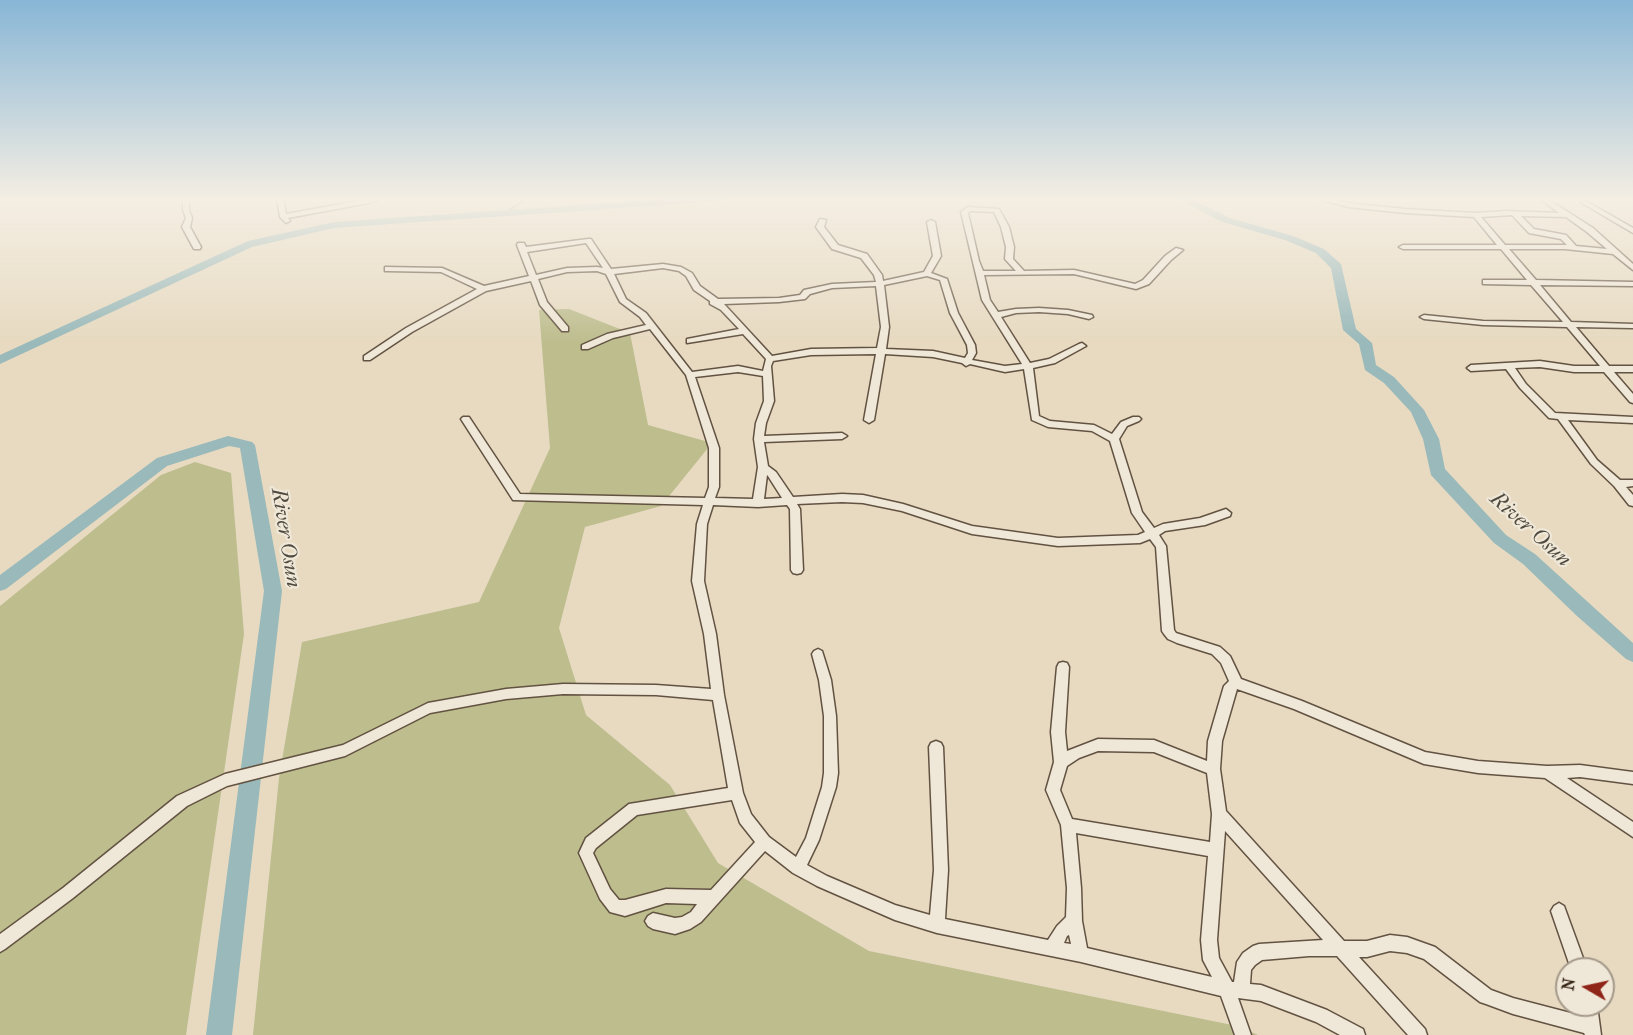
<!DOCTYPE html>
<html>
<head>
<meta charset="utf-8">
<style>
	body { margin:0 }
	#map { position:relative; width:1633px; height:1035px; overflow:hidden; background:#e7dac1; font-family:"IM FELL French Canon",serif }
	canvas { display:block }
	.north { position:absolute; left:1555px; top:957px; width:60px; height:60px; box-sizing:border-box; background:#efe7d7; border:2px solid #a5998a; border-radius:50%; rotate:279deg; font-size:16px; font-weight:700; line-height:24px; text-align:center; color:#362516 }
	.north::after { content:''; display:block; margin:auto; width:21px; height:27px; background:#8f2418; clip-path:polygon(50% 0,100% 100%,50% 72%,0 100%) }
</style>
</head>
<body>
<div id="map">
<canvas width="1633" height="1035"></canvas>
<div class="north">N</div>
</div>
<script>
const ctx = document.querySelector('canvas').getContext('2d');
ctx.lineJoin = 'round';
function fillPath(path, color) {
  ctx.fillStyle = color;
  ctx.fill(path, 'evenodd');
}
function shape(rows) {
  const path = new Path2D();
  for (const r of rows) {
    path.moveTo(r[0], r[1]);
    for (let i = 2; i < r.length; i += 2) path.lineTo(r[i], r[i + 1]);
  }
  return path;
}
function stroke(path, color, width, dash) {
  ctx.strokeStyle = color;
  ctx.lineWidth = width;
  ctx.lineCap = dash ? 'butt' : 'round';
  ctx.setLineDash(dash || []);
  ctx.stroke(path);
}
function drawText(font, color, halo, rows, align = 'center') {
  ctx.font = font + ' "IM FELL French Canon",serif';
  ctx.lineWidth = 4.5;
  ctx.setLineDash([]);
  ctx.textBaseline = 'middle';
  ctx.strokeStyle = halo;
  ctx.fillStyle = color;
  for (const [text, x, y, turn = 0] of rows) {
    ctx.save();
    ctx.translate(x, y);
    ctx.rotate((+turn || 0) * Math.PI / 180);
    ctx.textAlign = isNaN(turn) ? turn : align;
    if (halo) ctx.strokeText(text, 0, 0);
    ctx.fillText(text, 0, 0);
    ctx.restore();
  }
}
fillPath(shape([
	[569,309,630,333,648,425,712,443,661,506,585,527,559,628,586,715,670,785,718,863,869,951,1237,1026,1258,1035,253,1035,279,778,302,642,479,602,550,448,539,310],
	[195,462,231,473,244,634,186,1035,0,1035,0,606,161,475]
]), '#bdbd8e');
stroke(shape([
	[505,213,527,198]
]), '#717e78', 2);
fillPath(shape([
	[681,198,728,198,723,201,334,228,252,247,0,364,0,355,248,241,334,222,681,198],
	[1176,198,1189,198,1230,218,1293,236,1324,249,1341,264,1356,329,1372,343,1376,365,1394,377,1424,410,1439,439,1445,469,1506,535,1535,554,1633,643,1633,662,1626,659,1577,616,1523,564,1494,543,1431,475,1423,439,1411,412,1384,383,1365,370,1359,344,1343,330,1331,268,1316,253,1285,240,1222,222,1176,198],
	[228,436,252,442,255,445,282,591,232,1035,206,1035,264,591,240,448,229,446,167,466,6,589,0,591,0,575,157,458,228,436]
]), '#99b9ba');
const minor = shape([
	[183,198,189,198,189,210,192,218,190,227,201,247,200,249,194,249,182,227,186,218,183,210,183,198],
	[277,198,283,198,286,214,374,198,377,200,374,202,288,218,290,221,286,223,280,217,277,198],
	[1318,198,1328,198,1348,203,1405,209,1476,213,1506,211,1559,213,1539,198,1546,198,1593,228,1633,264,1633,270,1613,254,1565,249,1509,249,1536,280,1633,282,1633,286,1540,285,1571,322,1633,324,1633,328,1576,327,1609,366,1633,366,1633,372,1614,372,1633,394,1633,403,1630,402,1604,372,1574,372,1540,367,1515,368,1526,384,1555,413,1633,417,1633,423,1568,420,1597,460,1620,480,1633,480,1633,486,1626,487,1633,495,1633,506,1629,505,1614,486,1591,464,1558,419,1549,418,1520,388,1506,369,1471,371,1467,368,1471,365,1540,361,1574,366,1600,366,1567,327,1483,325,1424,319,1420,317,1424,315,1483,321,1563,322,1531,285,1483,284,1483,280,1527,280,1501,249,1403,249,1399,247,1403,245,1497,245,1474,217,1405,213,1348,207,1319,199,1318,198],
	[1512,215,1529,233,1561,239,1567,245,1505,245,1481,217,1512,215],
	[1521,216,1566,217,1587,232,1607,249,1576,246,1566,235,1534,229,1521,216],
	[1584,200,1633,228,1633,233,1582,203,1581,202,1584,200],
	[968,207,999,209,1009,227,1014,247,1013,259,1024,271,1074,270,1135,284,1143,280,1165,256,1176,248,1183,250,1171,260,1149,284,1136,289,1074,274,984,275,990,300,998,312,1016,309,1039,308,1068,310,1092,315,1093,317,1089,319,1068,314,1039,312,1016,313,1001,317,1030,363,1049,359,1079,344,1082,343,1086,346,1055,363,1033,368,1039,416,1050,421,1094,425,1112,434,1121,422,1133,417,1139,417,1141,419,1139,421,1127,426,1119,439,1142,512,1154,528,1163,524,1200,518,1226,509,1231,513,1230,516,1205,525,1165,531,1159,535,1166,546,1174,630,1176,633,1220,647,1230,656,1241,679,1302,701,1425,752,1478,761,1547,766,1580,765,1633,772,1633,784,1580,777,1567,778,1633,822,1633,837,1545,778,1478,773,1424,764,1294,709,1237,689,1222,741,1220,769,1226,811,1344,941,1367,941,1390,935,1407,937,1435,947,1491,990,1513,998,1582,1016,1581,1005,1597,1005,1601,1035,1585,1035,1584,1033,1513,1014,1486,1004,1480,1002,1424,959,1407,953,1390,951,1367,957,1359,957,1425,1029,1427,1035,1408,1035,1337,956,1309,956,1262,960,1255,965,1251,970,1250,984,1261,985,1327,1010,1363,1029,1365,1035,1340,1035,1316,1022,1261,1001,1238,998,1251,1035,1235,1035,1221,996,1081,962,937,933,895,920,817,886,793,873,765,851,701,922,690,929,675,934,653,929,648,926,645,921,648,916,653,913,675,918,682,917,691,912,697,904,666,903,625,916,610,912,600,899,579,853,586,838,629,804,728,788,713,700,656,695,563,694,506,699,430,713,345,756,227,786,187,806,73,898,5,949,0,952,0,934,63,888,177,796,225,774,343,745,428,703,506,689,563,684,656,685,711,689,704,634,692,581,697,524,703,505,513,500,461,419,463,417,469,417,520,494,705,498,709,487,709,448,686,375,650,329,613,338,588,349,582,349,582,345,607,334,646,325,640,317,620,302,606,274,597,271,567,272,538,279,547,302,568,327,568,331,562,331,540,305,531,281,486,291,412,332,370,360,364,360,364,356,406,328,477,289,441,272,388,271,385,271,385,267,442,268,484,286,529,276,517,245,518,243,524,243,526,247,588,239,591,239,611,269,663,264,681,267,692,273,700,286,718,299,779,298,800,295,804,290,832,284,876,282,874,275,861,258,832,249,816,227,820,219,826,220,824,227,838,245,867,254,882,275,883,281,924,272,933,256,927,222,931,220,935,222,941,256,931,273,947,279,958,313,975,345,976,353,972,360,1005,366,1022,364,982,300,961,212,968,207],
	[970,211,994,212,1001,227,1006,247,1005,259,1016,271,983,271,979,261,968,213,970,211],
	[586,243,603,268,597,267,567,268,536,275,527,252,586,243],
	[663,268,679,271,686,276,694,290,710,301,710,304,721,310,739,329,687,339,687,343,743,334,766,359,763,371,738,366,692,372,646,313,626,299,614,274,663,268],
	[927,276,940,280,950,313,967,345,968,353,965,358,933,351,886,349,889,327,884,285,927,276],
	[876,286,881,327,877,348,811,349,772,356,724,304,779,302,805,299,810,294,832,288,876,286],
	[876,354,864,420,869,423,874,420,885,354,933,357,962,363,966,366,970,364,1005,372,1024,369,1032,420,1048,427,1092,431,1110,441,1132,513,1145,532,1138,535,1058,538,972,526,903,504,863,495,842,494,793,497,776,472,768,466,764,442,842,439,847,436,842,433,764,436,766,423,774,401,771,366,773,361,811,355,876,354],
	[738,372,763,376,764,401,756,423,754,439,758,467,753,499,715,498,719,487,719,448,695,377,738,372],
	[767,475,768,476,782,498,764,499,767,475],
	[842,502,863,503,902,511,972,534,1058,546,1140,543,1150,539,1156,547,1162,631,1164,634,1168,639,1177,643,1212,654,1221,663,1229,681,1224,686,1208,741,1207,761,1154,740,1098,739,1067,751,1065,732,1069,667,1067,663,1063,662,1059,663,1057,667,1051,732,1054,762,1046,790,1061,825,1067,888,1066,917,1057,926,1048,940,945,919,948,870,943,747,941,743,936,741,931,743,929,747,934,870,930,915,895,905,827,876,807,865,819,840,836,787,838,773,836,716,831,680,822,651,818,649,814,651,812,654,819,680,824,716,824,773,822,787,806,838,796,857,769,837,751,814,743,793,724,695,716,634,704,581,707,524,713,505,758,507,787,505,790,509,791,570,793,573,797,574,801,573,803,570,800,509,797,504,842,502],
	[1098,751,1154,752,1207,773,1212,814,1210,842,1072,819,1060,790,1067,766,1079,758,1098,751],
	[732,800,740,823,755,842,711,890,666,889,625,900,619,900,610,889,593,853,596,848,637,815,732,800],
	[1225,831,1323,940,1259,944,1253,946,1243,953,1237,962,1234,982,1232,982,1219,958,1217,940,1225,831],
	[1076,833,1208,856,1201,940,1203,960,1212,977,1087,948,1082,921,1081,888,1076,833],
	[1069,935,1071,944,1064,943,1067,936,1069,935],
	[1559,903,1564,906,1587,969,1571,969,1551,911,1554,906,1559,903]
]);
stroke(minor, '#625241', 3);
fillPath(minor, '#efe7d7');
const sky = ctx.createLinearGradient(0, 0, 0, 343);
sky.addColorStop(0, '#88b6d6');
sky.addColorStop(0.58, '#f4eee3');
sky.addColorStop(1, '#f4eee300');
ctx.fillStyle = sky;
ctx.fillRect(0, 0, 1633, 343);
drawText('italic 21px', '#4f4a3f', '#efe7d7', [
	["River Osun",1530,530,42],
	["River Osun",285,538,81]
]);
</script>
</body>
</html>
